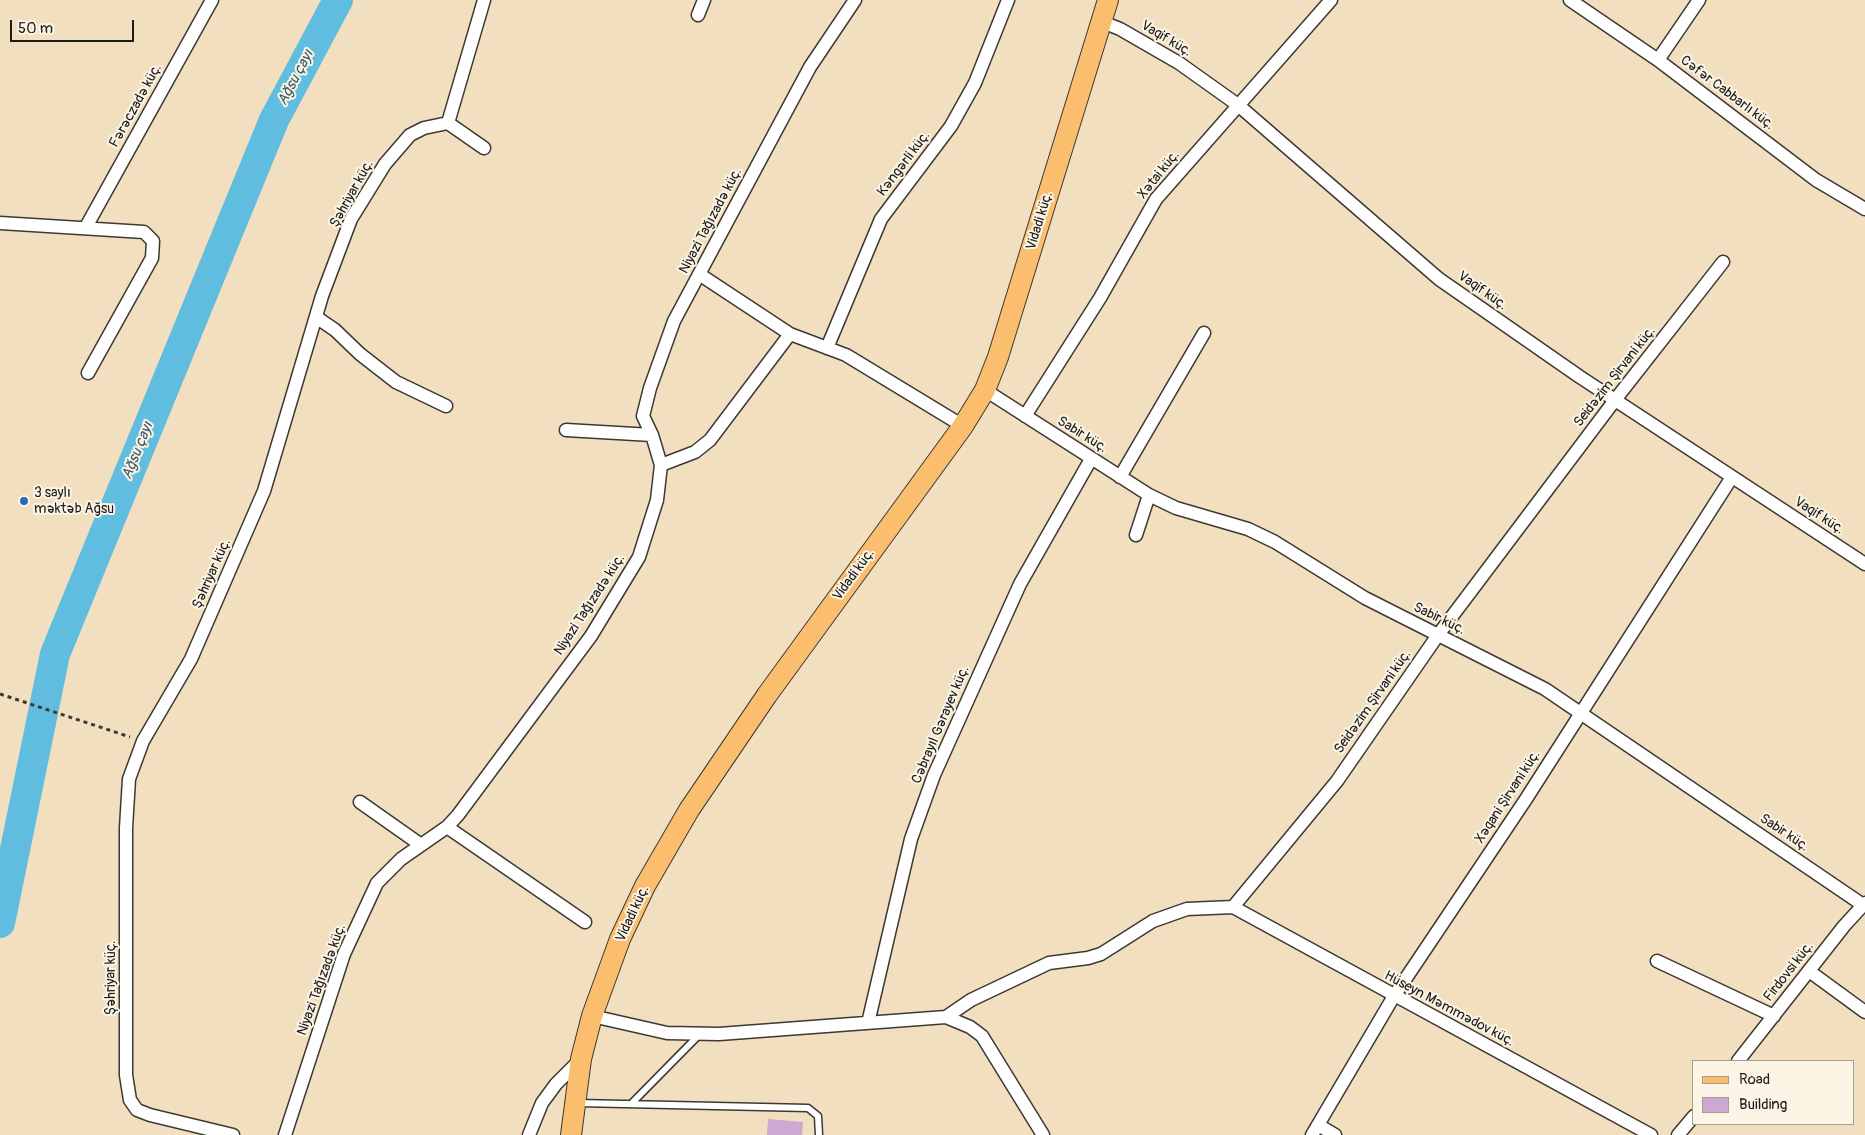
<!DOCTYPE html>
<html>
<head>
<meta charset="utf-8">
<style>
	body { margin:0 }
	#map { position:relative; width:1865px; height:1135px; overflow:hidden; background:#f2dfbf; font-family:Pangolin,sans-serif }
	canvas { display:block }
	.legend { position:absolute; left:1692px; top:1060px; width:162px; height:65px; box-sizing:border-box; background:#fcf5e5; border:1px solid #a29e95; margin:0; padding:6px 9px; list-style:none; font-size:15px; color:#1c1c1c }
	.legend li { display:flex; align-items:center; gap:10px; height:25px }
	.legend b { width:25px; border:1px solid #a29e95 }
	.scale { position:absolute; left:10px; top:20px; width:124px; height:22px; box-sizing:border-box; border:2px solid #1c1c1c; border-top:0; padding-left:6px; font-size:15px; line-height:18px; white-space:nowrap; color:#1c1c1c; -webkit-text-stroke:4px #fcf5e5; paint-order:stroke }
</style>
</head>
<body>
<div id="map">
<canvas width="1865" height="1135"></canvas>
<ul class="legend">
<li><b style="height:6px;background:#fbbe6e"></b>Road</li>
<li><b style="height:14px;background:#cba9d3"></b>Building</li>
</ul>
<div class="scale">50 m</div>
</div>
<script>
const ctx = document.querySelector('canvas').getContext('2d');
ctx.lineJoin = 'round';
function shape(rows) {
  const path = new Path2D();
  for (const r of rows) {
    path.moveTo(r[0], r[1]);
    for (let i = 2; i < r.length; i += 2) path.lineTo(r[i], r[i + 1]);
  }
  return path;
}
function stroke(path, color, width, dash) {
  ctx.strokeStyle = color;
  ctx.lineWidth = width;
  ctx.lineCap = dash ? 'butt' : 'round';
  ctx.setLineDash(dash || []);
  ctx.stroke(path);
}
function fillPath(path, color) {
  ctx.fillStyle = color;
  ctx.fill(path, 'evenodd');
}
function drawText(font, color, halo, rows, align = 'center') {
  ctx.font = font + ' Pangolin,sans-serif';
  ctx.lineWidth = 4;
  ctx.setLineDash([]);
  ctx.textBaseline = 'middle';
  ctx.strokeStyle = halo;
  ctx.fillStyle = color;
  for (const [text, x, y, turn = 0] of rows) {
    ctx.save();
    ctx.translate(x, y);
    ctx.rotate((+turn || 0) * Math.PI / 180);
    ctx.textAlign = isNaN(turn) ? turn : align;
    if (halo) ctx.strokeText(text, 0, 0);
    ctx.fillText(text, 0, 0);
    ctx.restore();
  }
}
stroke(shape([
	[0,923,55,654,274,120,338,0]
]), '#61bddf', 30);
fillPath(shape([
	[768,1119,803,1122,802,1135,767,1135]
]), '#cba9d3');
const lane = shape([
	[578,1103,808,1108,818,1116,819,1135],
	[631,1104,699,1035]
]);
const street = shape([
	[1570,0,1658,60,1816,180,1865,209],
	[698,15,704,0],
	[1100,21,1120,29,1179,63,1238,105,1439,279,1580,377,1865,564],
	[1658,60,1699,0],
	[448,123,484,148],
	[0,223,144,232,153,241,152,258,88,373],
	[86,227,212,0],
	[699,274,790,334,846,355,963,426],
	[316,317,335,330,360,354,396,382,446,406],
	[827,348,881,219,951,126,975,83,1008,0],
	[985,390,1149,495,1176,508,1248,529,1275,542,1365,598,1545,689,1863,905],
	[1025,416,1100,298,1156,199,1331,0],
	[566,430,652,435],
	[661,465,695,452,710,440,790,334],
	[1120,477,1204,333],
	[1136,535,1149,495],
	[360,802,421,845],
	[447,827,585,922],
	[1233,907,1651,1135],
	[1657,961,1774,1016],
	[1809,971,1865,1012],
	[592,1016,667,1033,719,1034,946,1017,970,1027,982,1036,1043,1135],
	[946,1017,971,1000,1049,963,1088,958,1101,954,1153,921,1187,909,1233,907,1337,781,1438,635,1615,400,1723,262],
	[868,1023,911,839,934,775,1020,584,1091,459],
	[1738,1061,1844,926,1865,903],
	[1318,1125,1335,1135],
	[233,1135,150,1115,137,1110,130,1100,126,1075,126,828,129,779,143,741,191,659,264,491,322,296,351,219,385,164,410,135,424,128,448,123,484,0],
	[285,1135,344,954,377,883,401,859,447,827,458,815,591,636,639,557,657,500,661,465,652,435,643,416,650,388,674,321,810,67,855,0],
	[529,1135,542,1103,556,1084,581,1059],
	[1312,1135,1394,996,1526,799,1732,477],
	[1678,1135,1694,1116]
]);
const primary = shape([
	[571,1135,581,1059,592,1016,620,939,645,886,689,810,767,695,963,426,985,390,998,357,1108,0]
]);
stroke(lane, '#3c3934', 9);
stroke(street, '#3c3934', 15);
stroke(primary, '#3c3934', 22);
stroke(shape([
	[0,694,130,737]
]), '#3c3934', 3, [4, 4]);
stroke(lane, '#fff', 6);
stroke(street, '#fff', 12);
stroke(primary, '#fbbe6e', 20);
for (const [x, y, r, color] of [
	[24,501,5,"#1f6fb2"]
]) {
  const dot = new Path2D();
  dot.arc(x, y, r, 0, 2 * Math.PI);
  ctx.fillStyle = color;
  ctx.fill(dot);
  stroke(dot, '#fcf5e5', 2);
}
drawText('14px', '#1c1c1c', '#fcf5e5', [
	["Vaqif küç.",1166,39,31],
	["Cəfər Cabbarlı küç.",1727,93,37],
	["Fərəczadə küç.",136,106,-61],
	["Kəngərli küç.",904,164,-53],
	["Xətai küç.",1159,175,-51],
	["Şəhriyar küç.",352,194,-61],
	["Niyazi Tağızadə küç.",711,221,-62],
	["Vidadi küç.",1040,221,-73],
	["Vaqif küç.",1482,291,35],
	["Seidəzim Şirvani küç.",1615,377,-52],
	["Sabir küç.",1082,435,32],
	["Vaqif küç.",1819,516,33],
	["Şəhriyar küç.",212,574,-66],
	["Vidadi küç.",854,575,-54],
	["Niyazi Tağızadə küç.",590,605,-57],
	["Sabir küç.",1439,619,26],
	["Seidəzim Şirvani küç.",1373,702,-55],
	["Cəbrayıl Gərayev küç.",941,725,-67],
	["Xəqani Şirvani küç.",1508,797,-57],
	["Sabir küç.",1784,833,34],
	["Vidadi küç.",633,914,-65],
	["Firdovsi küç.",1789,972,-52],
	["Şəhriyar küç.",111,978,-90],
	["Niyazi Tağızadə küç.",322,980,-70],
	["Hüseyn Məmmədov küç.",1449,1009,28]
]);
drawText('14px', '#1c1c1c', '#fcf5e5', [
	["3 saylı",34,493],
	["məktəb Ağsu",34,509]
], 'left');
drawText('italic 15px', '#385c6a', '#fcf5e5', [
	["Ağsu çayı",296,78,-62],
	["Ağsu çayı",138,451,-68]
]);
</script>
</body>
</html>
